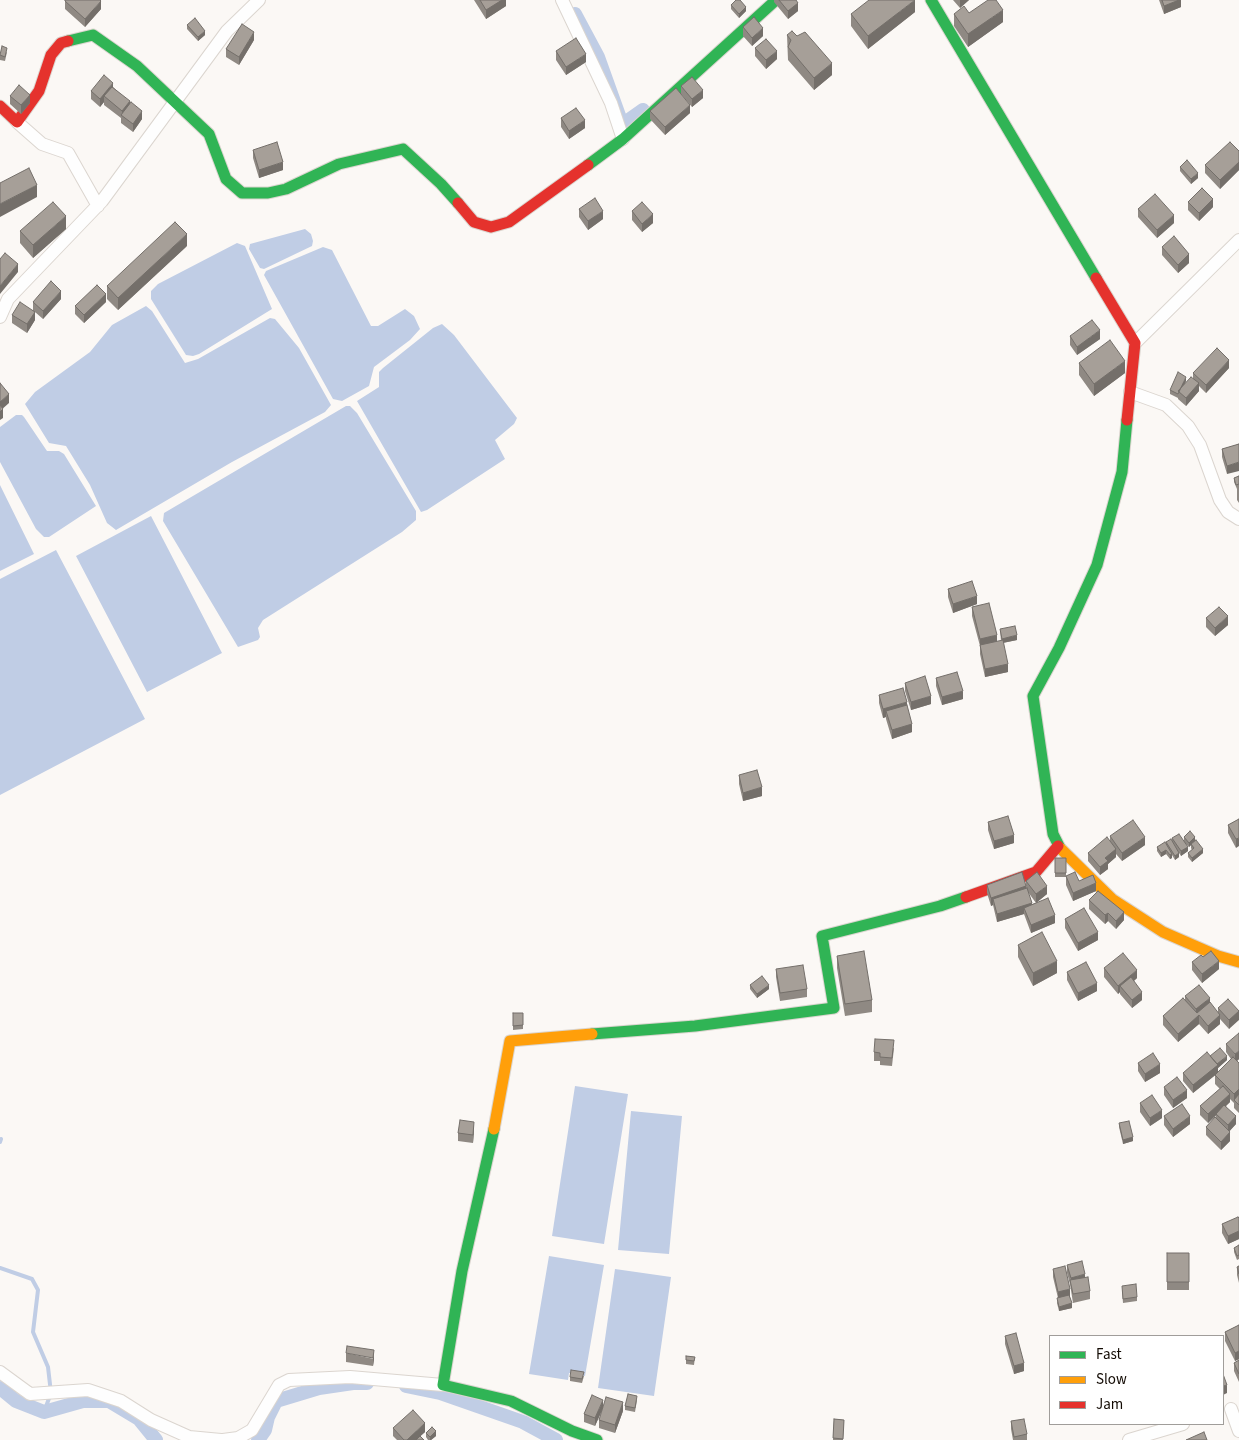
<!DOCTYPE html>
<html>
<head>
<meta charset="utf-8">
<style>
	body { margin:0 }
	#map { position:relative; width:1239px; height:1440px; overflow:hidden; background:#fbf8f5; font-family:"Source Sans 3",sans-serif }
	canvas { display:block }
	.legend { position:absolute; left:1049px; top:1335px; width:175px; height:90px; box-sizing:border-box; background:#fff; border:1px solid #a09d9a; margin:0; padding:6px 9px; list-style:none; font-size:15px; color:#120a03 }
	.legend li { display:flex; align-items:center; gap:10px; height:25px }
	.legend b { width:25px; border:1px solid #a09d9a }
</style>
</head>
<body>
<div id="map">
<canvas width="1239" height="1440"></canvas>
<ul class="legend">
<li><b style="height:6px;background:#30b455"></b>Fast</li>
<li><b style="height:6px;background:#ff9f0a"></b>Slow</li>
<li><b style="height:6px;background:#e5322d"></b>Jam</li>
</ul>
</div>
<script>
const ctx = document.querySelector('canvas').getContext('2d');
ctx.lineJoin = 'round';
function fillPath(path, color) {
  ctx.fillStyle = color;
  ctx.fill(path, 'evenodd');
}
function shape(rows) {
  const path = new Path2D();
  for (const r of rows) {
    path.moveTo(r[0], r[1]);
    for (let i = 2; i < r.length; i += 2) path.lineTo(r[i], r[i + 1]);
  }
  return path;
}
function stroke(path, color, width, dash) {
  ctx.strokeStyle = color;
  ctx.lineWidth = width;
  ctx.lineCap = dash ? 'butt' : 'round';
  ctx.setLineDash(dash || []);
  ctx.stroke(path);
}
fillPath(shape([
	[305,229,311,234,313,241,312,246,264,269,260,268,249,249,250,244],
	[237,243,245,246,272,309,199,354,193,356,186,355,151,299,151,291,158,284],
	[323,247,332,250,371,326,378,326,405,309,414,316,420,329,410,340,374,367,369,386,342,401,333,399,264,275,266,271],
	[146,306,152,311,185,363,198,359,270,318,275,319,299,348,331,405,325,412,232,462,116,530,107,523,90,485,66,446,49,443,25,404,35,392,90,352,112,325],
	[442,324,454,335,517,418,514,424,495,440,505,459,427,510,421,512,357,401,379,387,379,372,383,368,433,328],
	[346,406,350,406,357,413,416,511,416,520,402,532,263,620,258,628,260,637,258,640,238,647,163,521,164,513],
	[16,415,22,415,24,417,47,451,59,451,64,454,96,506,49,537,44,537,36,529,0,462,0,427],
	[0,485,34,554,0,571],
	[151,516,222,653,147,692,76,556],
	[56,550,145,719,0,795,0,579],
	[575,1086,628,1094,604,1244,552,1236],
	[631,1111,682,1116,669,1254,618,1250],
	[549,1256,604,1265,585,1376,569,1373,568,1380,529,1374],
	[615,1269,671,1277,654,1396,598,1388]
]), '#c0cde5');
stroke(shape([
	[0,1142,1,1139],
	[0,1268,32,1279,38,1290,33,1332,48,1367,51,1393,44,1412]
]), '#c0cde5', 4);
stroke(shape([
	[575,14,598,57,621,121,626,122,643,110],
	[406,1386,440,1393,523,1422,556,1440],
	[0,1388,16,1401,44,1412,83,1401,109,1401,139,1419,156,1440],
	[258,1440,265,1430,268,1417,276,1401,319,1388,353,1383,367,1383]
]), '#c0cde5', 14);
const street = shape([
	[562,0,611,103,623,139],
	[17,122,42,144,68,153,98,206],
	[0,317,8,299,102,201,227,31,259,0],
	[1135,343,1239,240],
	[1130,392,1166,405,1188,426,1200,445,1220,500,1228,512,1239,519],
	[0,1372,30,1394,88,1390,121,1401,151,1420,189,1437,221,1440],
	[1231,1409,1239,1431],
	[223,1440,238,1438,252,1430,279,1385,289,1380,350,1377,443,1385],
	[1129,1440,1183,1424]
]);
const fast = shape([
	[931,0,1096,278],
	[68,41,93,35,137,66,209,134,226,179,242,193,268,193,286,189,339,164,403,149,441,184,458,203],
	[588,165,623,139,776,0],
	[1060,848,1053,834,1033,696,1059,648,1097,565,1122,472,1127,420],
	[592,1034,695,1026,834,1008,822,936,940,906,966,897],
	[494,1129,462,1271,443,1385,511,1401,572,1431,597,1440]
]);
const slow = shape([
	[1060,848,1112,899,1163,932,1218,956,1239,962],
	[494,1129,510,1041,592,1034]
]);
const jam = shape([
	[0,106,17,122,39,91,51,55,61,43,68,41],
	[458,203,474,222,491,227,509,222,588,165],
	[1096,278,1135,343,1127,420],
	[966,897,1036,872,1058,846]
]);
stroke(street, '#dbd5cf', 14);
stroke(fast, '#dbd5cf', 13);
stroke(slow, '#dbd5cf', 13);
stroke(jam, '#dbd5cf', 13);
stroke(street, '#fefefe', 12);
stroke(fast, '#30b455', 11);
stroke(slow, '#ff9f0a', 11);
stroke(jam, '#e5322d', 11);
fillPath(shape([
	[474,0,506,0,506,6,486,19],
	[774,0,796,0,798,11,788,19,774,2],
	[953,0,969,0,960,8],
	[1159,0,1181,0,1181,7,1164,14],
	[65,1,101,9,85,27,65,9],
	[731,5,746,11,739,18,731,9],
	[915,12,868,49,851,26,851,14],
	[969,13,1003,22,968,47,954,26,954,14],
	[187,25,205,35,198,41,187,29],
	[743,27,763,36,752,46,743,36],
	[787,35,832,75,814,90,788,60],
	[254,40,239,65,226,57,226,49],
	[755,48,777,59,766,69,755,56],
	[556,51,586,62,566,75,556,60],
	[7,52,5,61,0,60,0,55],
	[681,86,703,98,692,107,681,94],
	[113,87,130,103,142,119,133,132,121,123,121,118,104,105,104,102,100,107,91,99,91,91],
	[10,96,30,103,21,114,10,104],
	[650,111,690,113,665,135,650,119],
	[561,118,585,128,569,139,561,127],
	[253,150,283,170,259,178,253,158],
	[1239,151,1239,170,1220,189,1205,173,1205,165],
	[1180,167,1198,178,1191,184,1180,171],
	[1188,202,1213,207,1199,221,1188,210],
	[579,209,603,219,588,230,579,217],
	[1138,209,1174,223,1157,238,1138,217],
	[632,211,653,223,642,232,632,220],
	[66,229,33,258,20,243,20,231],
	[187,246,118,310,107,299,107,286],
	[1162,247,1189,263,1178,273,1162,255],
	[61,299,43,319,35,312,35,320,27,333,12,323,12,315,33,310,33,302],
	[106,302,84,323,75,314,75,306],
	[1070,336,1100,339,1077,355,1070,345],
	[1079,363,1125,373,1094,396,1079,375],
	[1229,368,1206,393,1199,386,1199,391,1186,406,1178,399,1178,397,1178,398,1170,394,1170,390,1186,381,1185,384,1193,379,1193,373],
	[1239,444,1227,474,1222,457,1222,449],
	[1239,476,1239,503,1237,500,1237,489,1234,482,1234,478],
	[948,589,977,604,953,613,948,597],
	[972,607,997,642,1001,641,1000,629,1017,640,1003,643,1008,672,985,677,980,654,980,646,972,616],
	[1206,618,1228,625,1215,636,1206,627],
	[936,678,963,699,942,705,936,686],
	[905,683,931,704,911,710,905,691],
	[879,695,907,706,912,732,892,739,886,719,886,717,883,718,879,703],
	[739,775,762,796,743,801,739,784],
	[1239,819,1236,848,1228,833,1228,825],
	[988,822,1014,843,994,849,988,830],
	[1110,836,1145,845,1122,861,1116,854,1116,857,1108,864,1108,869,1100,875,1088,861,1088,853,1110,840],
	[1184,837,1195,841,1203,853,1192,862,1188,857,1188,853,1192,850,1191,848,1191,845,1189,847,1186,844,1188,851,1181,856,1179,853,1179,857,1175,860,1172,855,1172,858,1170,859,1166,854,1161,857,1157,851,1157,847,1166,844,1166,842,1172,840,1172,838,1184,841],
	[1055,858,1066,858,1066,876,1079,881,1096,891,1073,901,1066,885,1066,877,1055,877],
	[1026,881,1047,894,1036,903,1055,923,1031,933,1024,914,997,922,993,905,991,906,987,893,987,885,1026,885],
	[1028,892,1036,903,1032,904],
	[1089,900,1124,920,1116,929,1108,921,1105,924,1089,909],
	[1065,919,1098,940,1078,951,1065,928],
	[1018,945,1057,973,1033,986,1018,957],
	[837,956,872,1000,872,1012,845,1016,837,968],
	[1192,962,1219,969,1202,983,1192,970],
	[1104,968,1137,978,1134,981,1142,1000,1132,1008,1120,994,1120,992,1118,994,1104,977],
	[776,969,807,989,807,997,780,1001,776,977],
	[1067,972,1097,991,1078,1001,1067,980],
	[750,985,769,989,757,998,750,989],
	[1185,996,1210,1003,1218,1013,1218,1008,1239,1011,1229,1029,1220,1019,1220,1024,1208,1034,1199,1024,1178,1042,1163,1025,1163,1016,1185,1000],
	[513,1013,523,1013,523,1029,513,1030],
	[1226,1044,1239,1059,1237,1061,1239,1063,1239,1113,1234,1108,1234,1103,1230,1099,1230,1102,1226,1106,1236,1124,1229,1131,1230,1141,1221,1150,1206,1135,1206,1127,1216,1118,1216,1115,1208,1123,1200,1115,1200,1106,1220,1089,1215,1084,1215,1075,1193,1093,1183,1081,1183,1073,1210,1056,1227,1060,1218,1068,1218,1073,1231,1059,1226,1052],
	[894,1048,892,1066,880,1065,880,1061,874,1061,874,1052],
	[1138,1063,1160,1073,1145,1082,1138,1071],
	[1164,1087,1187,1098,1173,1108,1164,1095],
	[1140,1103,1162,1118,1150,1126,1140,1112],
	[1164,1116,1190,1124,1173,1137,1164,1125],
	[1119,1123,1133,1141,1123,1144,1119,1127],
	[474,1130,473,1143,458,1141,458,1133],
	[1239,1218,1239,1239,1228,1244,1222,1233,1222,1224],
	[1239,1245,1239,1259,1237,1260,1234,1252,1234,1248],
	[1167,1253,1189,1253,1189,1290,1167,1290],
	[1067,1265,1090,1291,1090,1299,1073,1303,1070,1284,1067,1273],
	[1239,1266,1239,1283,1237,1275,1237,1267],
	[1053,1269,1070,1297,1072,1308,1059,1311,1057,1303,1058,1298,1053,1277],
	[1122,1290,1137,1297,1137,1301,1123,1303],
	[1239,1325,1239,1359,1235,1361,1225,1341,1225,1332],
	[1005,1336,1024,1371,1014,1374,1005,1344],
	[346,1353,374,1359,373,1366,346,1362],
	[686,1356,695,1357,694,1365,686,1364],
	[1239,1360,1239,1382,1234,1371,1234,1363],
	[584,1376,582,1383,570,1381,570,1377],
	[637,1400,635,1412,625,1410,625,1406],
	[603,1408,595,1426,584,1422,584,1414],
	[623,1411,615,1433,599,1428,599,1420],
	[834,1419,844,1420,843,1440,833,1440],
	[1011,1421,1027,1434,1027,1440,1013,1440,1011,1429],
	[393,1428,425,1432,416,1440,397,1440,393,1436],
	[426,1433,436,1436,431,1440,428,1440,426,1437]
]), '#8f8983');
fillPath(shape([
	[502,0,506,0,506,6,486,19,486,10],
	[915,0,915,12,868,49,868,36],
	[960,0,969,0,960,8],
	[1179,0,1181,0,1181,7,1164,14,1164,6],
	[101,1,101,9,85,27,85,19],
	[798,3,798,11,788,19,788,11],
	[746,7,746,11,739,18,739,14],
	[1003,10,1003,22,968,47,968,34],
	[763,28,763,36,752,46,752,38],
	[205,31,205,35,198,41,198,37],
	[254,32,254,40,239,65,239,57],
	[777,51,777,59,766,69,766,60],
	[586,54,586,62,566,75,566,67],
	[832,63,832,75,814,90,814,78],
	[113,83,113,91,104,96,104,102,100,107,100,99],
	[703,90,703,98,692,107,692,99],
	[30,95,30,103,21,114,21,105],
	[130,101,130,109,122,116,122,111],
	[690,105,690,113,665,135,665,127],
	[142,111,142,119,133,132,133,124],
	[585,120,585,128,569,139,569,131],
	[283,162,283,170,259,178,259,170],
	[1239,162,1239,170,1220,189,1220,180],
	[1198,173,1198,178,1191,184,1191,179],
	[37,185,37,197,0,217,0,204],
	[1213,199,1213,207,1199,221,1199,213],
	[603,211,603,219,588,230,588,221],
	[653,214,653,223,642,232,642,224],
	[1174,215,1174,223,1157,238,1157,230],
	[66,216,66,229,33,258,33,245],
	[187,234,187,246,118,310,118,298],
	[1189,254,1189,263,1178,273,1178,265],
	[18,264,18,272,0,294,0,286],
	[61,291,61,299,43,319,43,311],
	[106,294,106,302,84,323,84,315],
	[35,312,35,320,27,333,27,324],
	[1100,330,1100,339,1077,355,1077,347],
	[1229,360,1229,368,1206,393,1206,385],
	[1125,361,1125,373,1094,396,1094,384],
	[1186,377,1186,381,1180,393,1179,392],
	[1199,383,1199,391,1186,406,1186,398],
	[9,394,9,403,0,411,0,402],
	[3,409,3,418,0,420,0,412],
	[1239,462,1239,471,1227,474,1227,466],
	[977,596,977,604,953,613,953,604],
	[1228,616,1228,625,1215,636,1215,628],
	[997,635,997,643,980,648,980,639],
	[1017,635,1017,640,1002,643,1002,639],
	[1008,664,1008,672,985,677,985,669],
	[963,691,963,699,942,705,942,697],
	[931,696,931,704,911,710,911,702],
	[907,702,907,710,886,711,886,717,883,718,883,709],
	[912,724,912,732,892,739,892,730],
	[762,787,762,796,743,801,743,793],
	[1014,835,1014,843,994,849,994,841],
	[1145,837,1145,845,1122,861,1122,853],
	[1195,837,1195,841,1189,847,1189,843],
	[1239,838,1239,846,1236,848,1236,839],
	[1188,847,1188,851,1181,856,1181,851],
	[1116,849,1116,857,1108,864,1108,869,1100,875,1100,867,1105,858],
	[1203,849,1203,853,1192,862,1192,858],
	[1166,850,1166,854,1161,857,1161,853],
	[1179,853,1179,857,1175,860,1175,856],
	[1172,854,1172,858,1170,859,1170,855],
	[1096,883,1096,891,1073,901,1073,893],
	[1026,886,1026,894,993,899,993,905,991,906,991,898],
	[1047,886,1047,894,1036,903,1036,894],
	[1032,903,1032,912,1024,908,1024,914,997,922,997,914],
	[1124,912,1124,920,1116,929,1116,921],
	[1108,913,1108,921,1105,924,1105,915],
	[1055,915,1055,923,1031,933,1031,925],
	[1098,932,1098,940,1078,951,1078,943],
	[1057,961,1057,973,1033,986,1033,973],
	[1219,961,1219,969,1202,983,1202,974],
	[1137,970,1137,978,1123,990,1120,986,1120,992,1118,994,1118,986],
	[1097,983,1097,991,1078,1001,1078,993],
	[769,985,769,989,757,998,757,994],
	[1142,992,1142,1000,1132,1008,1132,1000],
	[1210,998,1210,1006,1196,1018,1196,1009],
	[1239,1011,1239,1020,1229,1029,1229,1020],
	[1199,1015,1199,1024,1178,1042,1178,1034],
	[1220,1015,1220,1024,1208,1034,1208,1026],
	[1239,1051,1239,1059,1235,1063,1235,1054],
	[1227,1056,1227,1060,1218,1068,1218,1073,1193,1093,1193,1085],
	[1160,1064,1160,1073,1145,1082,1145,1074],
	[1239,1089,1239,1098,1234,1100,1234,1094],
	[1187,1090,1187,1098,1173,1108,1173,1100],
	[1230,1094,1230,1102,1208,1123,1208,1114],
	[1162,1110,1162,1118,1150,1126,1150,1118],
	[1190,1116,1190,1124,1173,1137,1173,1129],
	[1236,1116,1236,1124,1228,1133,1228,1125],
	[474,1122,474,1130,473,1143,473,1135],
	[1230,1132,1230,1141,1221,1150,1221,1142],
	[1133,1137,1133,1141,1123,1144,1123,1140],
	[1239,1231,1239,1239,1228,1244,1228,1236],
	[1085,1274,1085,1283,1071,1284,1071,1278],
	[1070,1289,1070,1297,1058,1300,1058,1292],
	[1072,1303,1072,1308,1059,1311,1059,1307],
	[374,1350,374,1359,373,1366,373,1358],
	[1239,1351,1239,1359,1235,1361,1235,1353],
	[1024,1363,1024,1371,1014,1374,1014,1366],
	[1227,1385,1227,1393,1223,1395,1223,1386],
	[603,1400,603,1408,595,1426,595,1418],
	[623,1402,623,1411,615,1433,615,1425],
	[425,1423,425,1432,416,1440,407,1440],
	[436,1431,436,1436,431,1440,430,1440,430,1437]
]), '#746f6a');
const building = shape([
	[65,0,100,0,101,1,85,19,65,1,65,0],
	[480,0,502,0,486,10,480,0],
	[736,0,740,0,746,7,739,14,731,5,736,0],
	[779,0,796,0,798,3,788,11,779,0],
	[869,0,915,0,868,36,851,14,869,0],
	[988,0,996,0,1003,10,968,34,954,14,964,6,969,13,988,0],
	[1162,0,1179,0,1164,6,1162,0],
	[754,17,763,28,752,38,743,27,754,17],
	[195,18,205,31,198,37,187,25,195,18],
	[242,24,254,32,239,57,226,49,242,24],
	[792,31,797,36,805,32,832,63,814,78,788,47,791,40,787,35,792,31],
	[576,38,586,54,566,67,556,51,576,38],
	[766,39,777,51,766,60,755,48,766,39],
	[2,46,7,48,5,57,0,55,2,46],
	[104,75,113,83,100,99,91,91,104,75],
	[692,77,703,90,692,99,681,86,692,77],
	[19,85,30,95,21,105,10,96,19,85],
	[112,87,130,101,122,111,104,96,112,87],
	[676,88,690,105,665,127,650,111,676,88],
	[131,102,142,111,133,124,121,115,131,102],
	[576,108,585,120,569,131,561,118,576,108],
	[277,142,283,162,259,170,253,150,277,142],
	[1230,142,1239,151,1239,162,1220,180,1205,165,1230,142],
	[1187,160,1198,173,1191,179,1180,167,1187,160],
	[29,168,37,185,0,204,0,183,29,168],
	[1202,188,1213,199,1199,213,1188,202,1202,188],
	[1155,194,1174,215,1157,230,1138,209,1155,194],
	[595,198,603,211,588,221,579,209,595,198],
	[53,202,66,216,33,245,20,231,53,202],
	[642,202,653,214,642,224,632,211,642,202],
	[175,222,187,234,118,298,107,286,175,222],
	[1174,236,1189,254,1178,265,1162,247,1174,236],
	[5,253,18,264,0,286,0,259,5,253],
	[51,281,61,291,43,311,33,302,51,281],
	[97,285,106,294,84,315,75,306,97,285],
	[20,302,35,312,27,324,12,315,20,302],
	[1092,320,1100,330,1077,347,1070,336,1092,320],
	[1110,340,1125,361,1094,384,1079,363,1110,340],
	[1217,348,1229,360,1206,385,1193,373,1217,348],
	[1178,372,1186,377,1178,394,1170,390,1178,372],
	[1191,377,1199,383,1186,398,1178,391,1191,377],
	[0,383,9,394,0,402,0,383],
	[0,405,3,409,0,412,0,405],
	[1239,444,1239,462,1227,466,1222,449,1239,444],
	[1239,476,1239,484,1236,485,1234,478,1239,476],
	[972,581,977,596,953,604,948,589,972,581],
	[989,603,997,635,980,639,972,607,989,603],
	[1219,607,1228,616,1215,628,1206,618,1219,607],
	[1015,626,1017,635,1002,639,1000,629,1015,626],
	[1003,640,1008,664,985,669,980,645,1003,640],
	[957,672,963,691,942,697,936,678,957,672],
	[925,676,931,696,911,702,905,683,925,676],
	[903,688,907,702,883,709,879,695,903,688],
	[907,705,912,724,892,730,886,711,907,705],
	[757,770,762,787,743,793,739,775,757,770],
	[1008,816,1014,835,994,841,988,822,1008,816],
	[1239,819,1239,838,1236,839,1228,825,1239,819],
	[1133,820,1145,837,1122,853,1110,836,1133,820],
	[1190,831,1195,837,1189,843,1184,837,1190,831],
	[1179,834,1188,847,1181,851,1172,838,1179,834],
	[1107,837,1116,849,1105,858,1108,861,1100,867,1088,853,1107,837],
	[1171,839,1179,853,1175,856,1166,842,1171,839],
	[1196,840,1203,849,1192,858,1188,853,1194,848,1191,844,1196,840],
	[1165,842,1172,854,1170,855,1166,850,1161,853,1157,847,1165,842],
	[1055,858,1066,858,1066,873,1055,873,1055,858],
	[1022,872,1026,886,991,898,987,885,1022,872],
	[1037,872,1047,886,1036,894,1026,881,1037,872],
	[1075,872,1079,881,1093,875,1096,883,1073,893,1066,876,1075,872],
	[1027,888,1032,903,997,914,993,899,1027,888],
	[1098,891,1124,912,1116,921,1108,913,1105,915,1089,900,1098,891],
	[1048,898,1055,915,1031,925,1024,908,1048,898],
	[1084,908,1098,932,1078,943,1065,919,1084,908],
	[1042,932,1057,961,1033,973,1018,945,1042,932],
	[864,951,872,1000,845,1004,837,956,864,951],
	[1211,951,1219,961,1202,974,1192,962,1201,955,1203,957,1211,951],
	[1123,953,1137,970,1118,986,1104,968,1123,953],
	[1086,962,1097,983,1078,993,1067,972,1086,962],
	[803,965,807,989,780,993,776,969,803,965],
	[762,976,769,985,757,994,750,985,762,976],
	[1131,977,1142,992,1132,1000,1120,986,1131,977],
	[1199,985,1210,998,1196,1009,1185,996,1199,985],
	[1183,998,1197,1013,1210,1002,1220,1015,1208,1026,1199,1015,1178,1034,1163,1016,1183,998],
	[1228,999,1239,1011,1229,1020,1218,1008,1228,999],
	[513,1013,523,1013,523,1025,513,1026,513,1013],
	[1239,1033,1239,1051,1235,1054,1226,1044,1239,1033],
	[875,1039,894,1040,892,1058,880,1057,880,1053,874,1052,875,1039],
	[1220,1048,1227,1056,1217,1064,1210,1056,1220,1048],
	[1207,1052,1218,1065,1193,1085,1183,1073,1207,1052],
	[1153,1053,1160,1064,1145,1074,1138,1063,1153,1053],
	[1233,1057,1239,1063,1239,1089,1234,1094,1215,1075,1233,1057],
	[1177,1077,1187,1090,1173,1100,1164,1087,1177,1077],
	[1223,1086,1230,1094,1208,1114,1200,1106,1223,1086],
	[1239,1094,1239,1105,1234,1100,1239,1094],
	[1152,1095,1162,1110,1150,1118,1140,1103,1152,1095],
	[1182,1104,1190,1116,1173,1129,1164,1116,1182,1104],
	[1224,1105,1236,1116,1228,1125,1216,1114,1224,1105],
	[1215,1117,1230,1132,1221,1142,1206,1127,1215,1117],
	[460,1120,474,1122,473,1135,458,1133,460,1120],
	[1129,1121,1133,1137,1123,1140,1119,1123,1129,1121],
	[1238,1217,1239,1218,1239,1231,1228,1236,1222,1224,1238,1217],
	[1239,1245,1239,1255,1237,1256,1234,1248,1239,1245],
	[1167,1253,1189,1253,1189,1282,1167,1282,1167,1253],
	[1082,1261,1085,1274,1071,1278,1067,1265,1082,1261],
	[1065,1266,1070,1289,1058,1292,1053,1269,1065,1266],
	[1239,1266,1239,1274,1237,1267,1239,1266],
	[1088,1277,1090,1291,1073,1294,1070,1280,1088,1277],
	[1136,1284,1137,1297,1123,1299,1122,1286,1136,1284],
	[1069,1295,1072,1303,1059,1307,1057,1298,1069,1295],
	[1239,1325,1239,1351,1235,1353,1225,1332,1239,1325],
	[1016,1333,1024,1363,1014,1366,1005,1336,1016,1333],
	[347,1346,374,1350,373,1358,346,1353,347,1346],
	[686,1356,695,1357,694,1361,686,1360,686,1356],
	[1239,1360,1239,1374,1234,1363,1239,1360],
	[571,1370,584,1372,582,1379,570,1377,571,1370],
	[1223,1374,1227,1385,1223,1386,1223,1374],
	[628,1394,637,1396,635,1408,625,1406,628,1394],
	[592,1395,603,1400,595,1418,584,1414,592,1395],
	[606,1397,623,1402,615,1425,599,1420,606,1397],
	[413,1410,425,1423,407,1440,404,1440,393,1428,413,1410],
	[834,1419,844,1420,843,1439,833,1438,834,1419],
	[1024,1419,1027,1434,1014,1437,1011,1421,1024,1419],
	[432,1427,436,1431,430,1437,426,1433,432,1427],
	[1204,1432,1207,1440,1186,1440,1204,1432],
	[420,1436,424,1440,416,1440,420,1436]
]);
fillPath(building, '#a69f98');
stroke(building, '#746f6a', 1);
</script>
</body>
</html>
